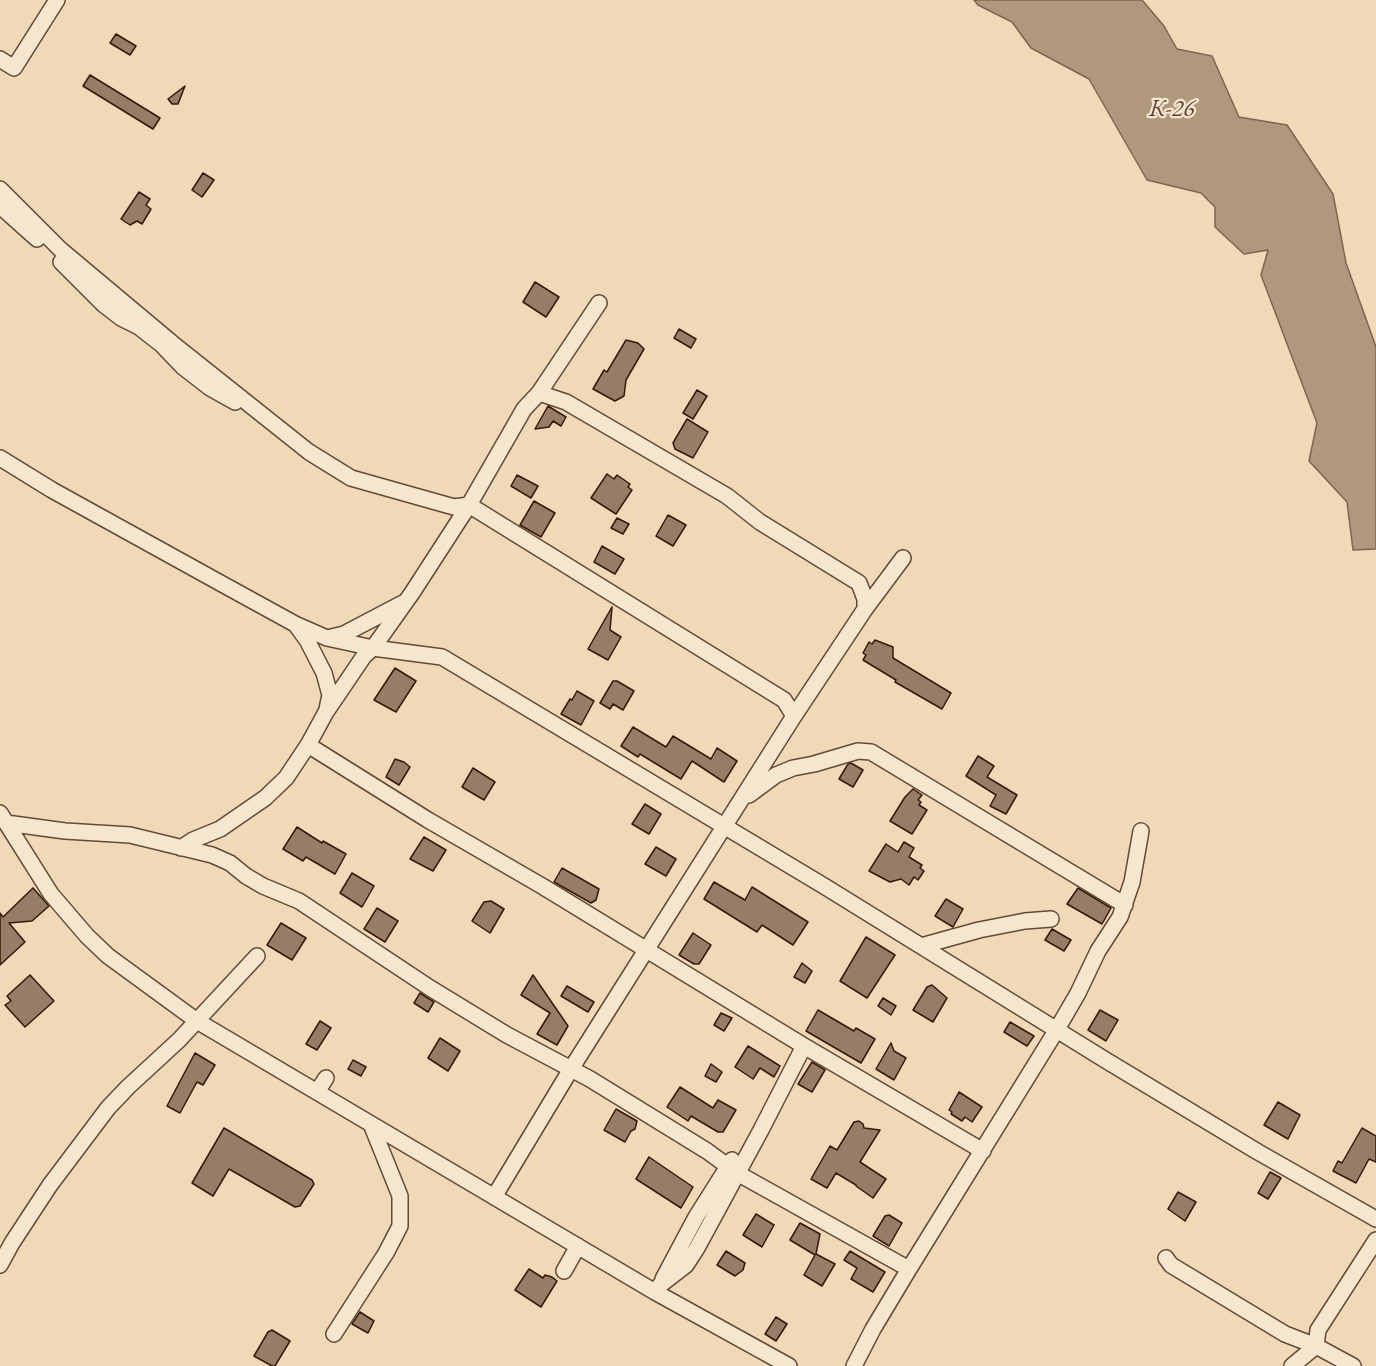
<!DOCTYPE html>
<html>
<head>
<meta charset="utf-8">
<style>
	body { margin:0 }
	canvas { display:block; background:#efd9b7 }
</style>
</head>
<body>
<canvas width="1376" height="1366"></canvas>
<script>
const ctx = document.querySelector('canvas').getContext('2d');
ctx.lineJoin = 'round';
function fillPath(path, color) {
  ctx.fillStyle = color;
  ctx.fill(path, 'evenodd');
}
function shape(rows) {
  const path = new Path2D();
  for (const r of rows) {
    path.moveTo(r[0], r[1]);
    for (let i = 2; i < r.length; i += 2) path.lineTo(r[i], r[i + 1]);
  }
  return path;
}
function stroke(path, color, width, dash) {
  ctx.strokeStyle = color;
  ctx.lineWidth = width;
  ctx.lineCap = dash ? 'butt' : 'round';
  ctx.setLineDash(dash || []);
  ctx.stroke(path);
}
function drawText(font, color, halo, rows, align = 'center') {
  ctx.font = font + ' "EB Garamond",serif';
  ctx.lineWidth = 4.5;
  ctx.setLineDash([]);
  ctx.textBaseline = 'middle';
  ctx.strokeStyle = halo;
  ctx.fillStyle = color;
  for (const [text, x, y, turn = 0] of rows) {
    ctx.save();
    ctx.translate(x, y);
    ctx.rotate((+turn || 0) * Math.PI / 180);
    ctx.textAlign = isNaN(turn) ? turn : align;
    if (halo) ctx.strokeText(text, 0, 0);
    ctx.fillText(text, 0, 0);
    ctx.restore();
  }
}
const water = shape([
	[974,0,1142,0,1164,26,1177,49,1212,56,1239,117,1287,125,1333,194,1346,263,1376,347,1376,549,1353,550,1347,502,1309,461,1317,423,1261,275,1268,250,1244,254,1215,227,1215,207,1201,193,1147,180,1089,79,1031,48,1012,22,978,5,974,0]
]);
fillPath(water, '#b0987d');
stroke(water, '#7f6550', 1.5);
const building = shape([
	[116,34,136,46,130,55,110,43,116,34],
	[90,75,160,118,153,129,83,86,90,75],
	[185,86,178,104,172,104,168,99,185,86],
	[203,173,214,180,202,197,192,190,203,173],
	[139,192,150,199,146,205,151,209,142,224,137,221,130,225,121,219,139,192],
	[535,282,559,297,546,317,523,302,535,282],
	[679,329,696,339,691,348,674,338,679,329],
	[626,340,638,343,644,349,626,380,624,396,615,401,593,389,604,370,607,372,626,340],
	[697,390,707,396,693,419,683,413,697,390],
	[548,406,566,417,561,426,553,421,549,427,535,429,548,406],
	[687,419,708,432,693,458,675,449,673,443,687,419],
	[607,474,614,479,617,475,630,484,628,487,632,490,616,514,591,498,607,474],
	[517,475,538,486,531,498,511,486,517,475],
	[534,501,555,513,541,537,520,525,534,501],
	[668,515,686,525,673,546,656,536,668,515],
	[617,518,629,524,623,534,611,528,617,518],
	[602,546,624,559,615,574,594,562,602,546],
	[612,607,610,630,621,637,608,660,588,649,612,607],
	[875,640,893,647,893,658,951,693,942,709,895,682,896,680,863,660,866,655,863,653,869,642,872,644,875,640],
	[395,668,416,681,396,712,374,700,395,668],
	[613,681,617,681,634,691,623,710,613,704,610,709,600,703,613,681],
	[577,691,594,701,581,725,561,714,570,699,572,700,577,691],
	[633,727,666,747,673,736,711,759,717,748,737,761,724,782,692,761,681,779,640,754,638,757,621,746,633,727],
	[978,756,994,766,987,777,1017,795,1006,814,990,806,996,795,966,776,978,756],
	[395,759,404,762,410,767,399,785,386,777,395,759],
	[851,763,863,770,853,787,839,779,848,764,851,763],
	[473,768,495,782,484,800,462,787,473,768],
	[913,789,922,795,918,800,921,802,919,805,927,810,912,834,890,821,905,797,913,789],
	[645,804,661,814,649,834,632,824,645,804],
	[297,827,322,843,323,841,346,854,335,874,306,857,303,861,283,849,297,827],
	[424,837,446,850,433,871,410,859,424,837],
	[904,842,914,848,909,857,922,865,920,868,924,871,918,880,914,877,909,885,901,879,890,882,869,871,886,844,898,852,904,842],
	[656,847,676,859,666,876,645,864,656,847],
	[562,868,599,889,596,900,591,903,554,882,562,868],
	[352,873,374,886,362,907,340,893,352,873],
	[714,882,745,900,752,887,808,922,793,945,762,925,757,932,704,899,714,882],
	[33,888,49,906,32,921,9,923,25,942,0,965,0,913,3,917,33,888],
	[1078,888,1111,908,1102,924,1067,904,1078,888],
	[946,899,963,909,953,927,935,916,946,899],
	[491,901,504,909,490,933,472,921,484,902,491,901],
	[377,908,398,921,385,942,364,929,377,908],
	[281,923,306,938,292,960,267,945,281,923],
	[1052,929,1071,940,1064,951,1045,940,1052,929],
	[693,933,711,945,699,964,694,964,679,955,693,933],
	[866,937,895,955,867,998,840,981,866,937],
	[802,963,812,971,805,983,794,977,802,963],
	[30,975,54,1001,25,1027,5,1005,11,1001,7,996,30,975],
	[533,975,568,1026,557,1045,537,1034,550,1013,521,995,533,975],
	[932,985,947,998,933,1022,913,1010,927,987,932,985],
	[567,986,594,1002,588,1012,561,996,567,986],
	[420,993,434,1002,428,1012,414,1003,420,993],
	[883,998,896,1006,891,1015,878,1006,883,998],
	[818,1010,854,1031,856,1028,875,1039,861,1063,806,1031,818,1010],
	[1100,1010,1118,1020,1106,1041,1088,1030,1100,1010],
	[721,1013,732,1018,724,1031,714,1025,721,1013],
	[320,1021,331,1028,317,1050,306,1044,320,1021],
	[1010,1022,1034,1036,1027,1046,1004,1032,1010,1022],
	[440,1038,460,1051,448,1071,428,1058,440,1038],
	[891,1043,894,1051,906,1058,894,1080,876,1069,891,1043],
	[748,1046,780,1066,774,1077,760,1068,753,1079,735,1067,748,1046],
	[195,1053,215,1065,203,1085,197,1082,180,1113,167,1106,195,1053],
	[353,1060,366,1067,361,1076,348,1069,353,1060],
	[812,1062,825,1070,812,1092,798,1084,812,1062],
	[711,1064,722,1072,716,1082,705,1076,711,1064],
	[680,1087,713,1108,718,1100,736,1110,723,1132,718,1132,691,1116,688,1121,667,1107,680,1087],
	[959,1092,982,1107,972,1122,965,1117,962,1121,951,1114,952,1112,949,1110,959,1092],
	[1278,1102,1300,1115,1288,1139,1264,1125,1278,1102],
	[616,1109,637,1121,635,1129,631,1131,625,1142,604,1130,616,1109],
	[859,1121,863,1124,864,1128,880,1130,860,1162,886,1179,873,1198,856,1186,856,1185,836,1173,827,1188,811,1179,830,1146,837,1150,854,1122,859,1121],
	[224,1128,312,1180,314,1184,300,1206,295,1207,229,1169,213,1196,192,1183,224,1128],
	[1362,1128,1376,1136,1376,1162,1369,1159,1356,1183,1333,1171,1338,1161,1342,1163,1362,1128],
	[649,1157,693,1187,681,1208,636,1179,649,1157],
	[1270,1172,1281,1178,1268,1199,1258,1193,1270,1172],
	[1178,1192,1196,1202,1185,1221,1168,1209,1178,1192],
	[756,1214,774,1225,762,1247,743,1235,756,1214],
	[889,1215,902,1223,889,1246,873,1236,885,1216,889,1215],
	[800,1223,820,1234,816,1254,835,1264,822,1286,804,1275,815,1255,790,1240,800,1223],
	[726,1251,745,1263,743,1270,735,1276,717,1265,726,1251],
	[850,1251,885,1272,873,1292,851,1279,857,1268,844,1260,850,1251],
	[529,1269,543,1278,545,1275,552,1277,557,1281,541,1307,515,1290,529,1269],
	[360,1312,374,1321,368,1333,352,1324,360,1312],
	[776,1317,787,1324,776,1341,765,1334,776,1317],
	[272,1330,290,1341,275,1366,272,1366,254,1356,268,1332,272,1330]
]);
fillPath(building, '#967d65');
stroke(building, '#35190c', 1.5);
const minor = shape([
	[0,59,14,68,57,0],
	[0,189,61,250,172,343,309,452,351,478,454,507,469,505,784,700,794,716],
	[0,206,37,239],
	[61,262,103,304,121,318,139,327,162,345,183,367,210,388,235,402],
	[539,393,566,402,727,496,760,522,859,583,865,599,865,609],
	[0,458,52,490,224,585,295,624,327,638,373,648,442,657,824,886,1107,1061,1258,1152,1376,1219],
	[296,625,307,640,324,673,330,695,327,709],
	[327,638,344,634,403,603],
	[308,745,428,820,542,886,804,1046,983,1151],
	[749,795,776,775,793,768,814,764,858,751,871,752,1125,905],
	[0,813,51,894,87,936,108,956,197,1021,655,1292,789,1366],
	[6,823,65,831,130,835,212,855,230,863,246,876,263,886,299,901,430,988,507,1035,590,1079,707,1151,737,1173,909,1269],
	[181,848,193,840,220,829,265,798,286,778,308,745,326,712,364,656,373,648,412,593,469,505,524,409,539,393,599,303],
	[921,946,979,930,1025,921,1051,919],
	[317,1092,326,1078],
	[494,1197,571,1069,794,716,865,609,903,558],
	[1166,1258,1171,1265,1285,1334,1316,1346,1353,1366],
	[0,1265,12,1243,50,1185,108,1108,128,1087,179,1040,257,956],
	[564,1271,578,1246],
	[663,1279,696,1217,732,1160],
	[660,1285,686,1265,697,1248,761,1130,804,1046],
	[334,1334,386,1253,400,1226,400,1196,371,1124],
	[1316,1346,1318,1330,1376,1240],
	[854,1366,873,1329,909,1269,1056,1031,1078,993,1098,951,1120,917,1132,882,1141,831],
	[1292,1366,1316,1346]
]);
stroke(minor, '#644937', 18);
stroke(minor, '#f5e6d0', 15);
drawText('italic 24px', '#604534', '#f5e6d0', [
	["К-26",1172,109]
]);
</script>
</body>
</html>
